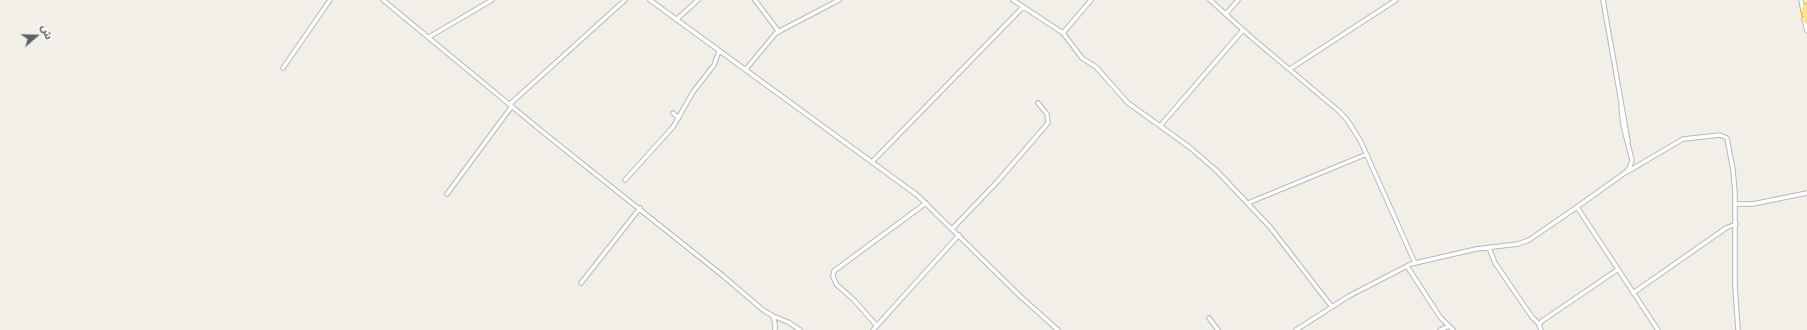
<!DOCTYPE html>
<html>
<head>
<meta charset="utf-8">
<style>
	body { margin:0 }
	#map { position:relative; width:1807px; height:330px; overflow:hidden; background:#f1efe8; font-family:Helvetica,"Noto Sans Arabic",sans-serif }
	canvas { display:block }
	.north { position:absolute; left:16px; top:16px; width:40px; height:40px; -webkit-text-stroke:3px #fff; paint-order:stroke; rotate:70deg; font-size:11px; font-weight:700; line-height:16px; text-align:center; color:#5f6368 }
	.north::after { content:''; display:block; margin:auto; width:14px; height:18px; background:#5f6368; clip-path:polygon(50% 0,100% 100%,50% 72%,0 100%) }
</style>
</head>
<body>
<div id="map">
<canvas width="1807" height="330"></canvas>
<div class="north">ش</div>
</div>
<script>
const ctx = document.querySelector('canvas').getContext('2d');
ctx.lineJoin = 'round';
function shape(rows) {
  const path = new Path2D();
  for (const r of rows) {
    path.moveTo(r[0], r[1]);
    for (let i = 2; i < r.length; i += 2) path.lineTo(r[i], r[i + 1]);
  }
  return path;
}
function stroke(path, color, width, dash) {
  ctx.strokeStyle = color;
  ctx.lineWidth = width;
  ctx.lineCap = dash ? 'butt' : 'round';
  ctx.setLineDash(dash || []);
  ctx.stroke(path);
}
const street = shape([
	[383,0,544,133,722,275,763,310,773,316,788,322,800,330],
	[650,0,917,195,1020,296,1058,330],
	[755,0,779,32],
	[1013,0,1063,33,1082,58,1096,67,1128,103,1188,146,1216,170,1270,227,1332,307],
	[1210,0,1251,37,1340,112,1348,121,1361,142,1415,263],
	[1603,0,1628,141],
	[1801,0,1803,11],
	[1226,14,1238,0],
	[1804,19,1807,31],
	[676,20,698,0],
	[1063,33,1091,0],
	[429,37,492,0],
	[283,68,330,0],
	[746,69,776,33,839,0],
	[1290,69,1396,0],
	[510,104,625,0],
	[673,113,679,118],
	[1160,126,1243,30],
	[872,162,1023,7],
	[1627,172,1683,139,1720,135,1727,138,1733,170,1735,193,1735,286,1738,330],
	[625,180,673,127,693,92,714,65,719,51],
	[447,194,512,106],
	[1248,203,1367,154],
	[1736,204,1753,204,1807,193],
	[1577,207,1658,330],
	[952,229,998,181,1048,123,1047,114,1038,103],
	[1489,248,1495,263,1532,317,1539,324],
	[1407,266,1440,317,1453,330],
	[581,283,640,208],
	[1633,293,1726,228,1736,224],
	[773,316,775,324,775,330],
	[1209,318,1218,330],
	[877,326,854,300,837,285,833,277,834,271,926,203],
	[873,330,959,235],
	[1296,330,1349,296,1411,264,1476,249,1518,244,1529,240,1577,207,1626,172,1630,167,1632,160,1623,125,1621,106],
	[1440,330,1449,326],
	[1541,330,1539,325,1542,321,1617,270]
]);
const highway = shape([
	[1807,7,1805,10,1807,20]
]);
stroke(street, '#b5b8bc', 5.5);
stroke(highway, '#f9ab00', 9);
stroke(street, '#fff', 3.5);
stroke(highway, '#fde293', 7);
</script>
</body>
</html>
